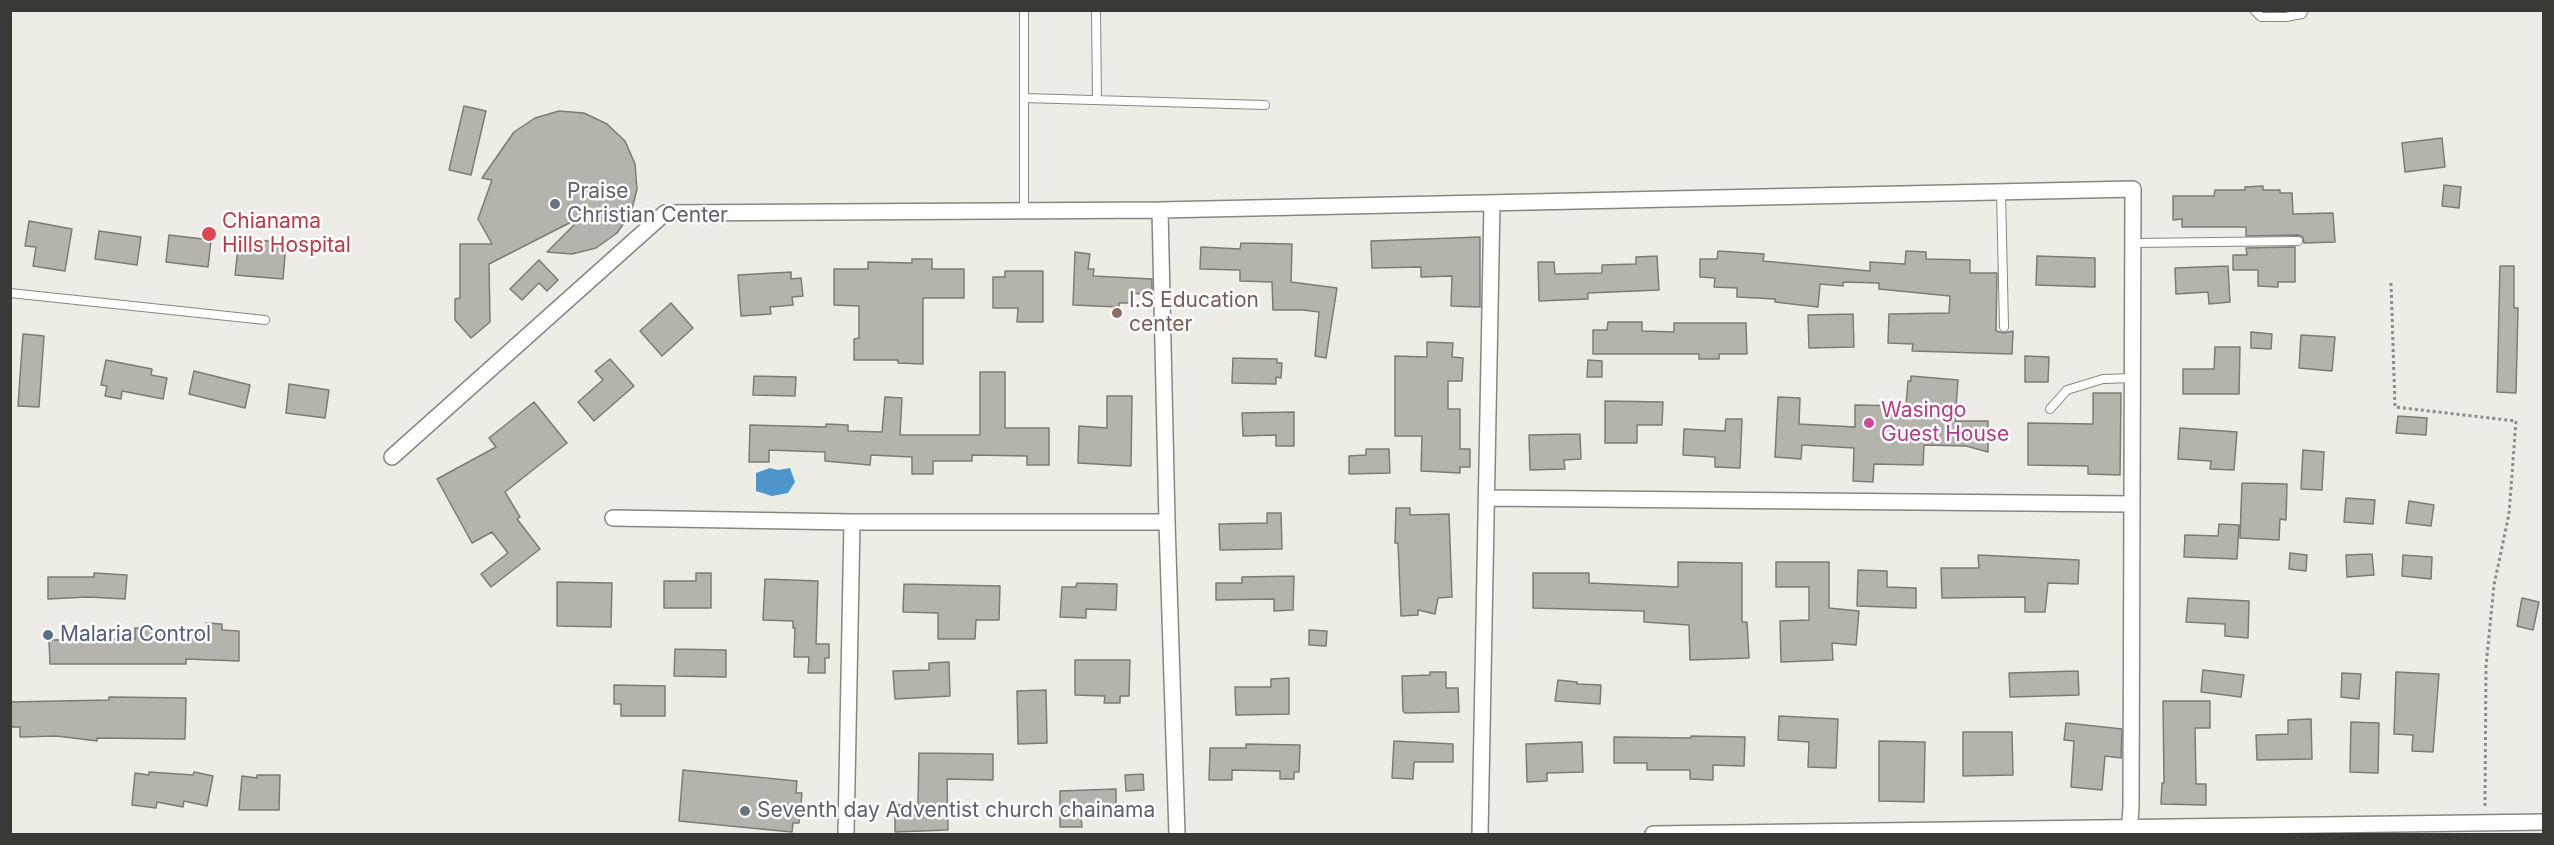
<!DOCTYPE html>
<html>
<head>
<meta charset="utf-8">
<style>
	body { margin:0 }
	#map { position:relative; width:2554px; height:845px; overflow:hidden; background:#eeede5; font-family:Inter,sans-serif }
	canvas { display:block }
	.frame { position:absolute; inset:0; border:12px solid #3a3936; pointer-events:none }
</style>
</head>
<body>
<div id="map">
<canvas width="2554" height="845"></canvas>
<div class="frame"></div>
</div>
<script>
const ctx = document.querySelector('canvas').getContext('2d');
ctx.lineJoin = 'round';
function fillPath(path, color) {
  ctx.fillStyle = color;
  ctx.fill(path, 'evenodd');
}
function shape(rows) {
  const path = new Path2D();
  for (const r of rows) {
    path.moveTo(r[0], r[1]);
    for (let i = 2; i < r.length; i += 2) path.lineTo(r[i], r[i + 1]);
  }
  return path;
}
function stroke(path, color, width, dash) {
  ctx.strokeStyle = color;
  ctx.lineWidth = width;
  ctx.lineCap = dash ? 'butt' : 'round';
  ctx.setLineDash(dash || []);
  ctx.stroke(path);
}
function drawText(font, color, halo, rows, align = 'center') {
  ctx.font = font + ' Inter,sans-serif';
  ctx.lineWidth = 5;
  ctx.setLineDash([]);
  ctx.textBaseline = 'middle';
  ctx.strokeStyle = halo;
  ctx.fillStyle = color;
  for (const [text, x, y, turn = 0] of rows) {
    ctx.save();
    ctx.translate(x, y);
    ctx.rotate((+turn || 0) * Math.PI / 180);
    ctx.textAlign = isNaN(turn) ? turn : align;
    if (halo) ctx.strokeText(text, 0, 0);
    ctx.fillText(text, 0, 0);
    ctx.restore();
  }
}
fillPath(shape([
	[770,468,778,470,790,468,795,482,788,493,772,496,756,491,756,473]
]), '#4e95cc');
const building = shape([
	[464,106,486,111,471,175,449,170,464,106],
	[559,111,584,113,607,124,625,141,635,164,637,189,631,213,617,233,596,248,572,254,547,252,583,216,489,264,490,322,471,338,455,320,455,299,460,298,460,244,492,244,478,219,492,180,482,178,514,132,535,118,559,111],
	[2442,138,2445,167,2405,172,2402,143,2442,138],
	[2444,185,2461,187,2459,208,2442,206,2444,185],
	[2263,186,2263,190,2280,190,2280,193,2292,193,2293,214,2333,213,2335,242,2304,243,2303,237,2298,235,2246,236,2246,227,2182,227,2182,219,2173,220,2173,196,2214,196,2215,190,2245,190,2245,187,2263,186],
	[29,221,72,229,65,271,33,266,36,247,25,246,29,221],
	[99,231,141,237,137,265,95,259,99,231],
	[169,235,211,240,208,267,166,262,169,235],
	[1480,237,1480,307,1451,306,1452,276,1421,277,1421,267,1372,268,1371,241,1480,237],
	[258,240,286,243,283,279,235,275,238,248,258,249,258,240],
	[1241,243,1292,244,1291,282,1337,288,1326,358,1315,356,1319,312,1303,310,1273,310,1272,282,1240,281,1240,270,1200,269,1201,247,1240,249,1241,243],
	[2295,247,2295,282,2278,282,2278,287,2258,286,2258,270,2233,270,2233,255,2247,255,2246,248,2295,247],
	[1718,251,1764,254,1763,261,1870,271,1870,262,1905,264,1906,251,1926,252,1926,259,1970,260,1970,273,1997,273,1996,331,2004,333,2013,331,2012,354,1912,351,1913,344,1888,343,1889,314,1949,313,1950,296,1879,289,1879,283,1843,282,1843,286,1820,284,1818,307,1775,302,1775,299,1737,297,1737,288,1714,287,1715,278,1700,277,1700,259,1717,259,1718,251],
	[1075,252,1090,254,1088,269,1094,269,1093,276,1152,279,1152,295,1132,293,1132,303,1119,303,1119,307,1073,305,1075,252],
	[1657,256,1659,290,1588,293,1588,299,1539,301,1538,262,1554,262,1555,274,1602,273,1602,265,1636,264,1636,257,1657,256],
	[2037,256,2095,258,2095,287,2036,285,2037,256],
	[912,259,932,259,932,269,964,269,964,298,923,298,923,364,898,363,898,360,854,360,854,339,859,338,859,306,834,305,834,269,868,269,868,262,912,263,912,259],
	[539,260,558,280,547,291,539,283,522,300,510,289,539,260],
	[2228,266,2230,302,2209,304,2208,292,2176,294,2175,268,2228,266],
	[2500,266,2514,266,2514,308,2518,308,2516,393,2497,392,2500,266],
	[1005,271,1043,271,1043,322,1017,322,1018,308,993,308,993,277,1005,277,1005,271],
	[791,272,791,279,801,278,803,296,792,297,793,305,770,307,771,314,741,316,738,275,791,272],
	[671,303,693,328,662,356,640,331,671,303],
	[1853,314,1854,347,1809,348,1808,315,1853,314],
	[1608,322,1642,322,1642,331,1674,332,1674,323,1746,323,1747,354,1719,354,1719,359,1699,359,1699,354,1593,354,1593,330,1607,330,1608,322],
	[2251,332,2272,334,2271,349,2251,348,2251,332],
	[23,334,44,336,39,407,18,406,23,334],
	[2301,335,2335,337,2332,371,2299,368,2301,335],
	[1427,342,1453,343,1452,357,1463,358,1462,381,1448,381,1448,409,1460,409,1460,449,1470,449,1470,467,1460,467,1460,473,1421,471,1422,436,1395,436,1395,356,1427,357,1427,342],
	[2215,347,2240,347,2239,394,2183,394,2183,369,2214,369,2215,347],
	[2025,356,2049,357,2048,382,2025,382,2025,356],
	[1233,358,1277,359,1277,363,1282,363,1281,378,1276,377,1276,384,1232,383,1233,358],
	[610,359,634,386,594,421,578,402,603,380,595,371,610,359],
	[106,360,152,369,151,375,167,378,163,399,122,391,121,399,105,396,107,386,101,385,106,360],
	[1588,360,1602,361,1602,377,1587,377,1588,360],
	[194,371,250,385,245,408,189,394,194,371],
	[980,372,1005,372,1005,428,1049,428,1049,465,1027,465,1027,456,972,455,972,461,933,461,933,474,912,474,912,457,871,455,870,465,825,461,825,452,769,450,769,462,749,462,750,425,826,427,826,424,848,425,848,431,882,432,885,397,902,398,900,435,980,435,980,372],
	[754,376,796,377,795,396,753,395,754,376],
	[1911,376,1958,380,1955,421,1988,421,1988,452,1966,446,1924,445,1923,465,1874,464,1873,482,1853,481,1854,448,1802,445,1801,459,1775,457,1778,397,1800,398,1799,424,1855,427,1855,405,1906,406,1908,381,1911,381,1911,376],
	[289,384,329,390,325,418,286,413,289,384],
	[2093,393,2121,393,2120,475,2088,474,2088,466,2028,465,2028,423,2093,424,2093,393],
	[1107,396,1132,396,1131,466,1078,463,1079,426,1107,428,1107,396],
	[1605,401,1663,402,1662,425,1637,425,1637,443,1605,443,1605,401],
	[534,402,567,443,505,492,520,517,517,519,540,549,491,587,481,574,508,553,492,532,472,543,437,479,496,447,489,438,534,402],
	[1294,412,1294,446,1276,446,1276,435,1243,436,1242,413,1294,412],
	[2398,416,2427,418,2426,435,2396,433,2398,416],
	[1726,419,1742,419,1740,468,1715,467,1715,457,1683,455,1684,429,1725,431,1726,419],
	[2180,428,2237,432,2234,470,2210,469,2211,461,2178,459,2180,428],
	[1580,434,1581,459,1564,460,1565,469,1530,470,1529,435,1580,434],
	[1366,449,1389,449,1390,473,1349,474,1349,456,1366,455,1366,449],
	[2303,450,2324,452,2322,490,2301,489,2303,450],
	[2242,483,2287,484,2286,520,2280,519,2279,540,2240,538,2242,483],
	[2346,498,2375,500,2373,524,2344,522,2346,498],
	[2409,501,2434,505,2431,526,2406,523,2409,501],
	[1396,508,1410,508,1410,515,1449,514,1452,597,1438,598,1435,614,1418,610,1418,615,1401,616,1398,543,1395,543,1396,508],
	[1267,513,1281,513,1282,549,1220,550,1219,524,1267,523,1267,513],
	[2219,524,2239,525,2237,559,2184,557,2185,535,2218,536,2219,524],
	[2290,553,2307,555,2306,571,2289,569,2290,553],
	[2372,554,2374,575,2347,577,2346,555,2372,554],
	[1978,555,2079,560,2078,584,2048,583,2045,612,2025,612,2025,597,1942,598,1941,568,1979,568,1978,555],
	[2403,555,2432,557,2431,579,2402,576,2403,555],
	[1678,562,1742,563,1742,622,1747,622,1749,658,1690,660,1689,625,1644,622,1644,611,1533,608,1533,573,1589,573,1589,583,1678,587,1678,562],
	[1776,562,1829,562,1829,608,1859,611,1856,645,1832,643,1833,660,1781,662,1780,621,1809,620,1809,587,1776,587,1776,562],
	[1858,570,1887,571,1887,587,1916,588,1916,608,1857,606,1858,570],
	[94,573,127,575,125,599,88,597,48,599,48,577,94,577,94,573],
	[696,573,711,573,711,608,664,608,664,581,696,581,696,573],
	[1294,576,1293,610,1274,611,1274,599,1216,600,1216,583,1242,583,1242,577,1294,576],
	[765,579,818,581,816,644,829,644,829,658,825,658,825,673,808,673,809,657,794,657,795,628,793,628,793,621,763,620,765,579],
	[557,582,612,583,611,627,557,626,557,582],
	[1077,583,1117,584,1116,610,1086,609,1086,618,1060,617,1062,587,1076,587,1077,583],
	[904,584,1000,586,999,620,976,620,975,639,938,639,938,613,903,612,904,584],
	[2188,598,2249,601,2248,638,2225,636,2225,624,2186,622,2188,598],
	[2522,598,2539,602,2533,630,2517,626,2522,598],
	[206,623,222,624,222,630,239,631,239,661,186,659,186,664,50,664,49,640,135,639,135,628,173,629,173,633,206,634,206,623],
	[1309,630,1327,631,1326,646,1309,645,1309,630],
	[675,649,726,650,726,677,674,676,675,649],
	[1075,660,1130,660,1129,696,1120,696,1120,703,1104,703,1105,696,1075,695,1075,660],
	[949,662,950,696,895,699,893,671,929,670,929,663,949,662],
	[2203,670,2244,675,2241,697,2201,692,2203,670],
	[2078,671,2079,695,2010,697,2009,673,2078,671],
	[1430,672,1446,672,1446,688,1458,688,1459,712,1405,713,1403,711,1402,676,1430,675,1430,672],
	[2396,672,2439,674,2433,752,2412,751,2413,735,2394,734,2396,672],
	[2342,673,2361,674,2359,699,2341,697,2342,673],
	[1289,678,1289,714,1236,715,1235,687,1271,687,1271,679,1289,678],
	[1558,680,1577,682,1577,684,1601,685,1600,704,1555,701,1558,680],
	[614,685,665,686,665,716,621,716,621,704,614,704,614,685],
	[1046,690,1047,743,1018,744,1017,691,1046,690],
	[109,697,186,698,185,739,97,738,97,741,57,736,20,737,20,727,10,727,10,702,109,700,109,697],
	[2163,701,2210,701,2210,728,2195,728,2196,784,2206,784,2206,805,2161,804,2162,783,2164,783,2163,701],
	[1779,716,1838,719,1836,768,1808,767,1809,742,1778,740,1779,716],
	[2311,719,2312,759,2257,760,2256,735,2288,734,2288,720,2311,719],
	[2351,722,2379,723,2378,773,2350,772,2351,722],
	[2066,723,2122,729,2121,758,2105,756,2102,790,2071,787,2074,741,2064,740,2066,723],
	[1963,732,2012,732,2013,775,1963,776,1963,732],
	[1691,736,1745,737,1744,766,1713,765,1713,780,1690,779,1690,770,1647,770,1647,763,1614,763,1614,737,1691,738,1691,736],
	[1394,741,1453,744,1453,762,1414,762,1413,779,1392,778,1394,741],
	[1879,741,1925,742,1924,802,1879,801,1879,741],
	[1582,742,1583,772,1547,773,1547,781,1527,782,1526,744,1582,742],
	[1246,744,1300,745,1299,772,1294,772,1294,779,1280,779,1280,771,1232,770,1232,780,1209,780,1210,748,1246,748,1246,744],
	[919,753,993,754,993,780,947,779,948,830,895,832,895,805,918,804,919,753],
	[683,770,797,781,796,793,802,793,799,823,793,823,792,832,679,821,683,770],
	[149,772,193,775,194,772,213,776,207,806,184,801,183,807,157,802,156,808,132,805,135,773,149,775,149,772],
	[1143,774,1144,790,1126,791,1125,775,1143,774],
	[257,775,280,775,279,810,239,810,242,776,257,778,257,775],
	[1116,789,1116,817,1081,817,1082,827,1060,827,1060,791,1116,789]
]);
fillPath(building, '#b5b4ac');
stroke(building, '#7c7b74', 1.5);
const lane = shape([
	[1024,10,1024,210],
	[1096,10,1097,100],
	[2254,10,2261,17,2286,17,2302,14,2304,10],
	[1024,98,1265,105],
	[2001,192,2004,327],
	[2133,243,2298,241],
	[10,293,265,320],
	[2050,409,2067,390,2103,379,2133,378]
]);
const street = shape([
	[1160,210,1167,522,1177,834],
	[392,457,665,213,1160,210,2133,189,2131,807,2129,834],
	[1486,498,2132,504],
	[613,518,852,522,1167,522],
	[846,834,852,522],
	[1480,834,1492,203],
	[1653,834,2544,822]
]);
stroke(lane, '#88877f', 10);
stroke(street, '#88877f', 18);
stroke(shape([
	[2391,283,2395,407,2516,421,2509,514,2494,585,2486,666,2485,806]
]), '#8d8c86', 3, [3, 3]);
stroke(lane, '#fff', 8);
stroke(street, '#fff', 15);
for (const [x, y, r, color] of [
	[555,204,6,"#6b7280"],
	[209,234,8,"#e0444e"],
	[1117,313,6,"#8d6e63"],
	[1869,423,6,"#d1479c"],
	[48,635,6,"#5c6f8a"],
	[745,811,6,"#6b7280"]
]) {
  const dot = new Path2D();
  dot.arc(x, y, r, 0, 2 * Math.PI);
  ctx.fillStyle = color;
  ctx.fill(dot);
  stroke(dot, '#fff', 2);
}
drawText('21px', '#5b616d', '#fff', [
	["Praise",567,192],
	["Christian Center",567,216],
	["Seventh day Adventist church chainama",757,811]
], 'left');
drawText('21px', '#be3a42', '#fff', [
	["Chianama",222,222],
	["Hills Hospital",222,246]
], 'left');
drawText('21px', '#785e54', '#fff', [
	["I.S Education",1129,301],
	["center",1129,325]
], 'left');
drawText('21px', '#b23c85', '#fff', [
	["Wasingo",1881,411],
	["Guest House",1881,435]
], 'left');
drawText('21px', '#4e5e75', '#fff', [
	["Malaria Control",60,635]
], 'left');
</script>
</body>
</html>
